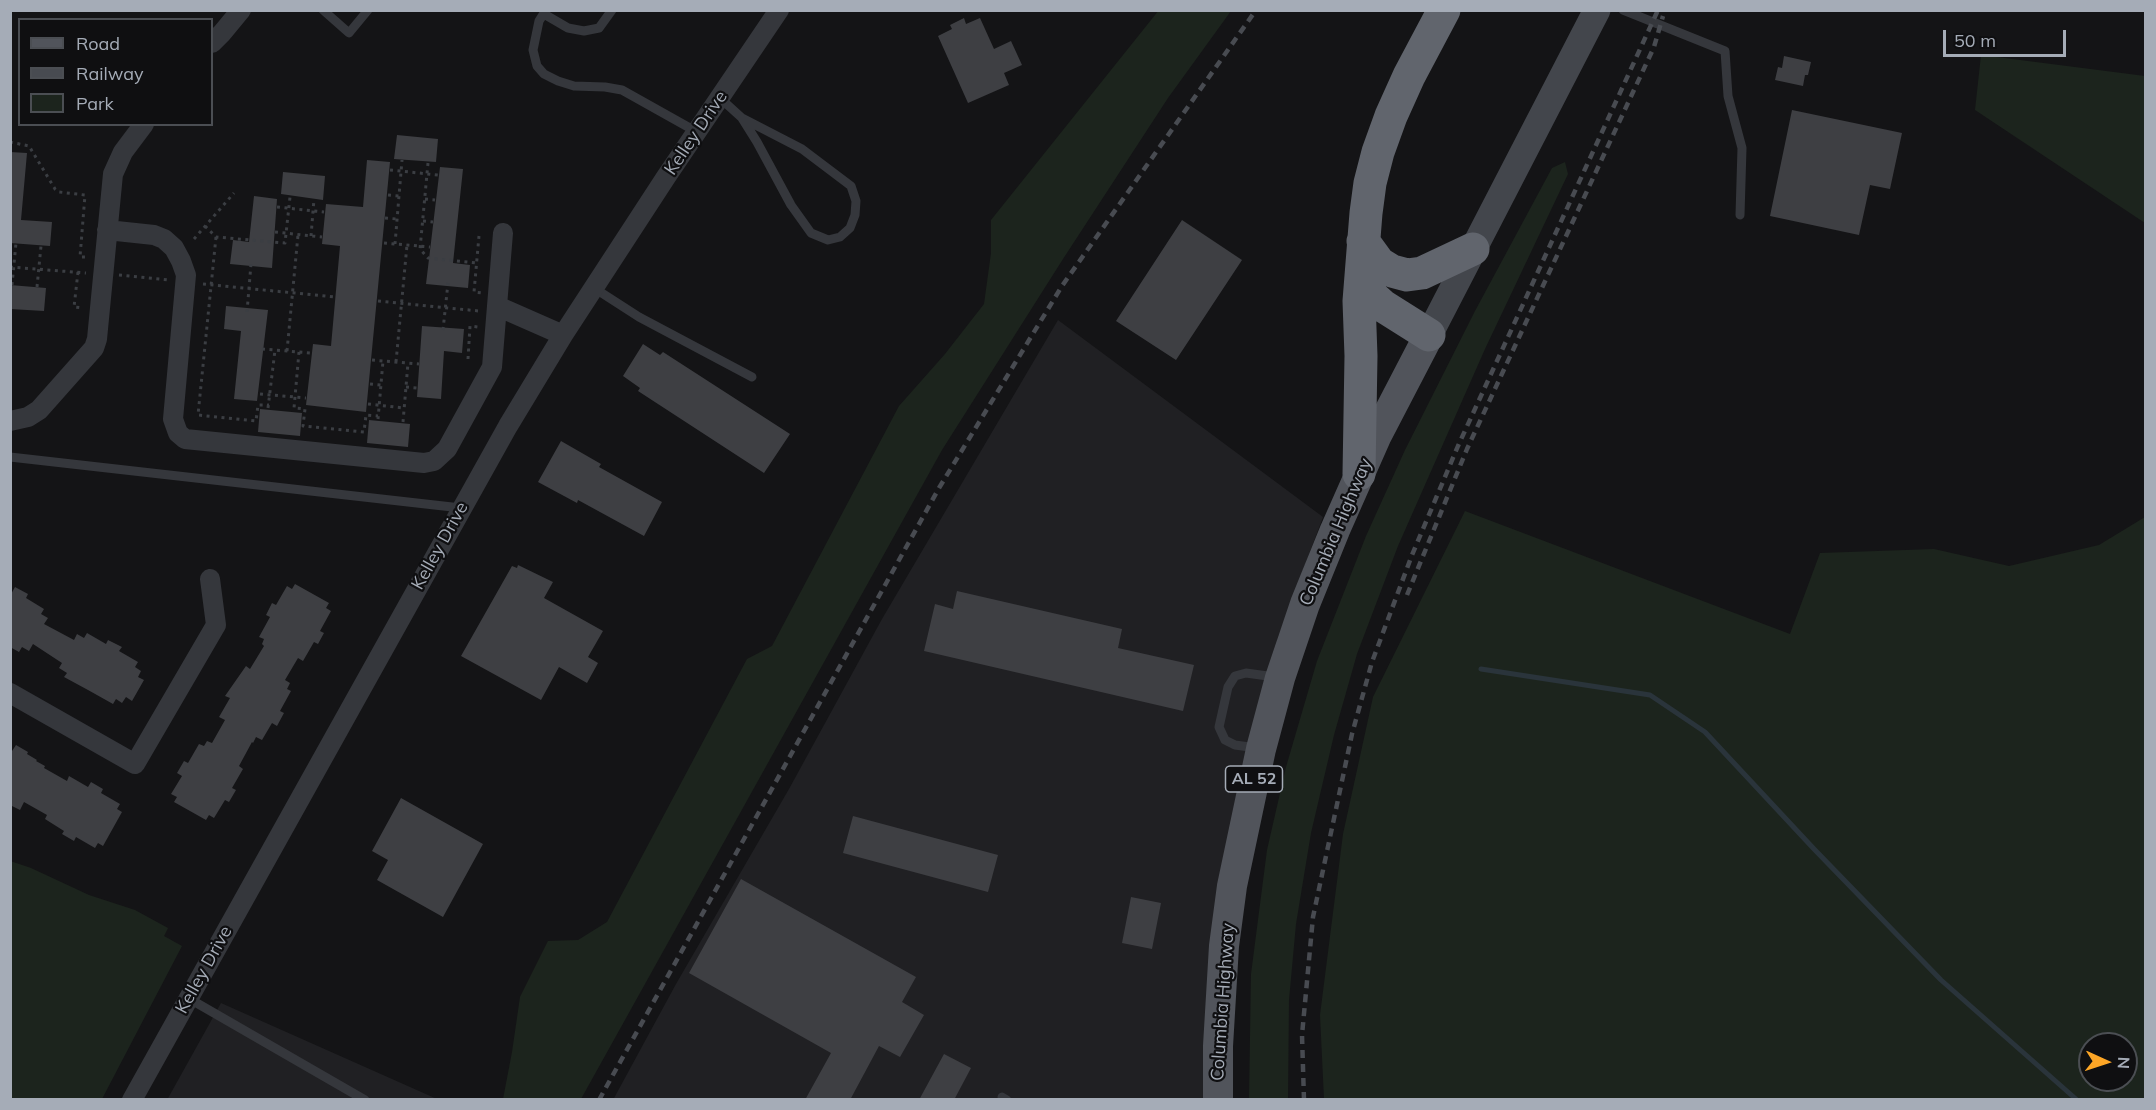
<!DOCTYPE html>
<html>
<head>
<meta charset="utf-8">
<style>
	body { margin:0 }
	#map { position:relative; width:2156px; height:1110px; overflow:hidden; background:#141416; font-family:Mulish,sans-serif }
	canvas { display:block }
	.frame { position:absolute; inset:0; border:12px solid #a5acb7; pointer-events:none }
	.legend { position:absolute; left:18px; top:18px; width:195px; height:108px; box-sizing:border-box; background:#0f0f11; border:2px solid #4b4e53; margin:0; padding:8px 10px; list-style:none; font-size:18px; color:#a5acb7 }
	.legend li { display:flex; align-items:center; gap:12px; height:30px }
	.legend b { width:30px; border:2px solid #4b4e53 }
	.north { position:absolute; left:2078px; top:1032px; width:60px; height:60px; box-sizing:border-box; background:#0f0f11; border:2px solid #4b4e53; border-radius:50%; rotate:93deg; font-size:16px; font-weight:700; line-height:24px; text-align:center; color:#a5acb7 }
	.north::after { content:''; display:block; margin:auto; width:21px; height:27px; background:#fda626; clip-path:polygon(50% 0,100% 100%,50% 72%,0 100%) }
	.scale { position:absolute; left:1943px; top:30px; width:123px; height:27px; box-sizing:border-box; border:3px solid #a5acb7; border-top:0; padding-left:8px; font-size:18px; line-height:21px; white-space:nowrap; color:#a5acb7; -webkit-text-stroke:4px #0f0f11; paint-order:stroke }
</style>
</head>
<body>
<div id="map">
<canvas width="2156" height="1110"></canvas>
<div class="frame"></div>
<ul class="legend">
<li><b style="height:8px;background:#51545b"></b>Road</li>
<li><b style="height:8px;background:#484b51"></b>Railway</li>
<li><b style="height:16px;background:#1c241d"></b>Park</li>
</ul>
<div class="north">N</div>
<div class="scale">50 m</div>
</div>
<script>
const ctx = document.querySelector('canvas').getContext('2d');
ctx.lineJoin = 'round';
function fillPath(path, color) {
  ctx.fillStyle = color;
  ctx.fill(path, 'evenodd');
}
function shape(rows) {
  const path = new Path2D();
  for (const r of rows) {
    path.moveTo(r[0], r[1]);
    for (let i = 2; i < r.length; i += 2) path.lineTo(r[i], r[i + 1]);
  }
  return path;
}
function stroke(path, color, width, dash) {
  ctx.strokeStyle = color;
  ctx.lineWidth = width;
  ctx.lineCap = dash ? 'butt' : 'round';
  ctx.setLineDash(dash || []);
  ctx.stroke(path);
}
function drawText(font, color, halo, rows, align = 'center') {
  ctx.font = font + ' Mulish,sans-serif';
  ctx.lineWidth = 4.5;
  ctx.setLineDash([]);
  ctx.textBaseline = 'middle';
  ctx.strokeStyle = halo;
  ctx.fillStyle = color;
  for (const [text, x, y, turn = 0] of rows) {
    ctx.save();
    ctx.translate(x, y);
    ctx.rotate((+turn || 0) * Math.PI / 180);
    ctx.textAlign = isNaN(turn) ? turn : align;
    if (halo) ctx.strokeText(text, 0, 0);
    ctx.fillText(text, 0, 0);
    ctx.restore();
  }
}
fillPath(shape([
	[1058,320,1323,517,1278,637,1208,1099,613,1100,676,984,789,789,882,619],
	[221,1003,437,1099,167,1100]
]), '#202023');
fillPath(shape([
	[1159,10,1231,11,1168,98,1063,259,942,450,581,1099,503,1099,512,1052,520,997,548,941,578,940,607,922,747,659,772,646,899,406,945,354,984,304,991,253,991,220],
	[1981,55,2145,76,2145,223,1975,110],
	[1565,162,1568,174,1485,349,1398,546,1357,654,1334,735,1311,833,1296,924,1289,1000,1288,1099,1249,1099,1251,974,1267,850,1286,767,1317,661,1366,536,1405,450,1475,311,1552,168],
	[1465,511,1790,634,1820,553,1934,549,2009,566,2099,545,2145,517,2145,1099,1324,1099,1320,1015,1343,834,1373,697],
	[2090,1044,2126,1044,2126,1080,2090,1080],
	[10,861,31,868,89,895,135,910,168,928,164,936,182,946,102,1099,11,1099]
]), '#1c241d');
stroke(shape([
	[1481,669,1650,695,1705,732,1814,849,1941,980,2077,1100]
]), '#2a343b', 5);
fillPath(shape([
	[964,18,966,24,980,18,994,49,1011,41,1022,65,1004,73,1009,85,968,103,938,36,952,29,950,25],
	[1784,56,1811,62,1808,75,1805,75,1803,86,1775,80,1778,67,1782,68],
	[1792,110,1902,133,1890,189,1870,185,1859,235,1770,216],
	[397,135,438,139,436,162,394,159],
	[10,152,27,153,21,220,52,222,50,246,10,243],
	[367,160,390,162,366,412,306,405,313,344,331,346,340,246,322,244,326,204,363,207],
	[440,167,463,169,453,263,470,265,468,288,426,284],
	[283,172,325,176,323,200,281,194],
	[254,196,277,199,272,268,230,264,233,240,249,242],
	[1182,220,1242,260,1176,360,1116,321],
	[10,285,46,288,44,311,10,309],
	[226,306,268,310,257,401,234,399,241,331,224,329],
	[422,326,464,329,462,353,444,351,441,399,417,397],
	[643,344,660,355,663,352,790,434,764,473,638,391,640,388,623,376],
	[260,409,302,413,300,436,258,432],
	[369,420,410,424,408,447,367,443],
	[561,441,601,464,599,467,662,502,644,536,578,500,577,503,538,482],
	[518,565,553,582,544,598,603,631,588,657,598,663,587,683,559,667,541,700,461,656,512,566,517,568],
	[295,584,329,603,326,608,331,611,320,631,324,633,318,644,314,642,303,661,298,658,285,680,290,683,287,689,291,691,280,711,284,713,277,726,272,723,262,740,256,737,253,743,252,742,239,766,243,769,232,788,236,790,229,802,225,800,214,818,209,815,206,820,174,802,177,797,171,794,182,776,177,773,184,761,188,763,199,744,204,746,207,741,212,743,225,720,219,717,230,698,225,696,246,666,250,669,264,646,262,644,264,639,259,637,270,617,266,615,272,603,276,605,287,586,292,589],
	[15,587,28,594,26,598,44,609,41,614,48,618,44,624,74,640,77,634,84,638,87,633,106,644,108,640,122,647,119,651,138,662,135,667,141,671,138,677,144,680,132,701,126,697,122,703,116,699,113,704,88,690,64,677,67,673,59,668,62,663,33,644,29,651,22,647,19,652,10,647,10,596],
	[957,591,1122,629,1118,648,1194,665,1183,711,924,651,935,604,953,609],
	[16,745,28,752,27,754,37,760,36,761,45,766,44,768,67,781,69,776,88,787,91,782,103,789,101,793,120,804,117,809,122,812,103,846,98,843,95,848,76,837,74,841,62,834,64,831,45,819,47,815,24,802,20,810,10,805,10,754],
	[401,798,483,844,443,917,377,880,388,860,372,851],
	[853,816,998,855,988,892,843,853],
	[741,879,916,977,902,1002,924,1015,900,1057,879,1046,850,1100,805,1100,831,1053,689,973],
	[1131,897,1161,903,1152,949,1122,943],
	[944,1054,971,1068,954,1100,919,1100]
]), '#3e3f43');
stroke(shape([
	[10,142,29,146,55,189,59,192,85,195,80,257,86,257],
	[428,163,420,249,428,258,477,263],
	[390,170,438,175],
	[388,195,399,196],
	[425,199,435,200],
	[277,207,324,212],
	[385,218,397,219],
	[423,221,433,222],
	[205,226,216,237,285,243,290,197],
	[275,232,322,237],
	[311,236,314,199],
	[479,236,474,292,482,293],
	[216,237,198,415,256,421,258,405,269,405],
	[194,239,234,193],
	[384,243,430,247],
	[395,244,402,160],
	[10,267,86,273],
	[78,272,74,307,83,308],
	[119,275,169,280],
	[203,284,335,297],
	[12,285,16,243],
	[37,287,41,246],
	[378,301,479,311],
	[247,312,251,264],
	[443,330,448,283],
	[262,349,311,353],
	[287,351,298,235],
	[299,352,294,408,305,409,303,426,364,432,366,415,378,416],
	[468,359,470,326,478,327],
	[372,360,419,364],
	[396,362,407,245],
	[370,384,381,385],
	[406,387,417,388],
	[260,394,306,398],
	[368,404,404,408],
	[268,408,275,350],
	[378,419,383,361],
	[403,422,408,363]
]), '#3b3e43', 3, [3, 4.5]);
stroke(shape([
	[323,10,349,33,368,10],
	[546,10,539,21,533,50,537,66,544,74,558,81,574,86,605,87,622,90,697,132],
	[1623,10,1725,51,1728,96,1742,148,1740,215],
	[544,14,568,28,584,31,599,28,612,10],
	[720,98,742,118,802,149,851,186,856,201,855,215,850,228,840,237,828,240,811,233,791,205,757,142,742,118],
	[594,288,639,317,752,377],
	[10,457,461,508],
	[1257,748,1235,745,1225,740,1219,727,1228,687,1235,676,1246,673,1275,677],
	[188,998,365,1100],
	[1002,1097,1007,1100]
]), '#35373c', 9);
stroke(shape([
	[212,43,222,33,241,10],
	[107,230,154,235,164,239,174,248,181,261,186,275,173,419,178,433,185,439,424,463,434,461,447,449,492,367,503,233],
	[497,306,563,335],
	[10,421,28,417,39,410,94,348,97,339,113,174,123,152,144,124],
	[10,693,135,764,216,625,210,579],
	[132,1100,508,426,563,335,666,177,779,10]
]), '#35373c', 20);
stroke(shape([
	[1429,335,1597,10]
]), '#43464c', 27);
stroke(shape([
	[1218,1100,1218,1046,1224,946,1232,886,1261,749,1280,678,1305,604,1335,530,1377,435,1429,335]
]), '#51545b', 30);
stroke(shape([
	[1363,241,1379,263,1392,271,1407,275,1422,273,1473,249],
	[1363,267,1365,284,1373,297,1383,306,1429,335],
	[1359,474,1361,356,1359,301,1366,213,1370,183,1378,152,1391,116,1409,76,1444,10]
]), '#61656d', 33);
stroke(shape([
	[1407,595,1467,449,1654,47,1663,16],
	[599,1100,939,488,1062,286,1256,10],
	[1304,1100,1302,1035,1313,917,1352,734,1372,662,1412,555,1458,446,1658,10]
]), '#484b51', 4.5, [8, 6]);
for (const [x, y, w] of [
	[1254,779,57]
]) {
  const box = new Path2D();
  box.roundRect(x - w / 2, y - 13, w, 26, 4.5);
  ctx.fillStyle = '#0f0f11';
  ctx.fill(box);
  stroke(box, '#a5acb7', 1.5);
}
drawText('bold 16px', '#a5acb7', null, [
	["AL 52",1254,779]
]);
drawText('18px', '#a5acb7', '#0f0f11', [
	["Kelley Drive",696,133,-56],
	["Columbia Highway",1336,532,-67],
	["Kelley Drive",440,546,-61],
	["Kelley Drive",204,970,-61],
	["Columbia Highway",1223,1002,-86]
]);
</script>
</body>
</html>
